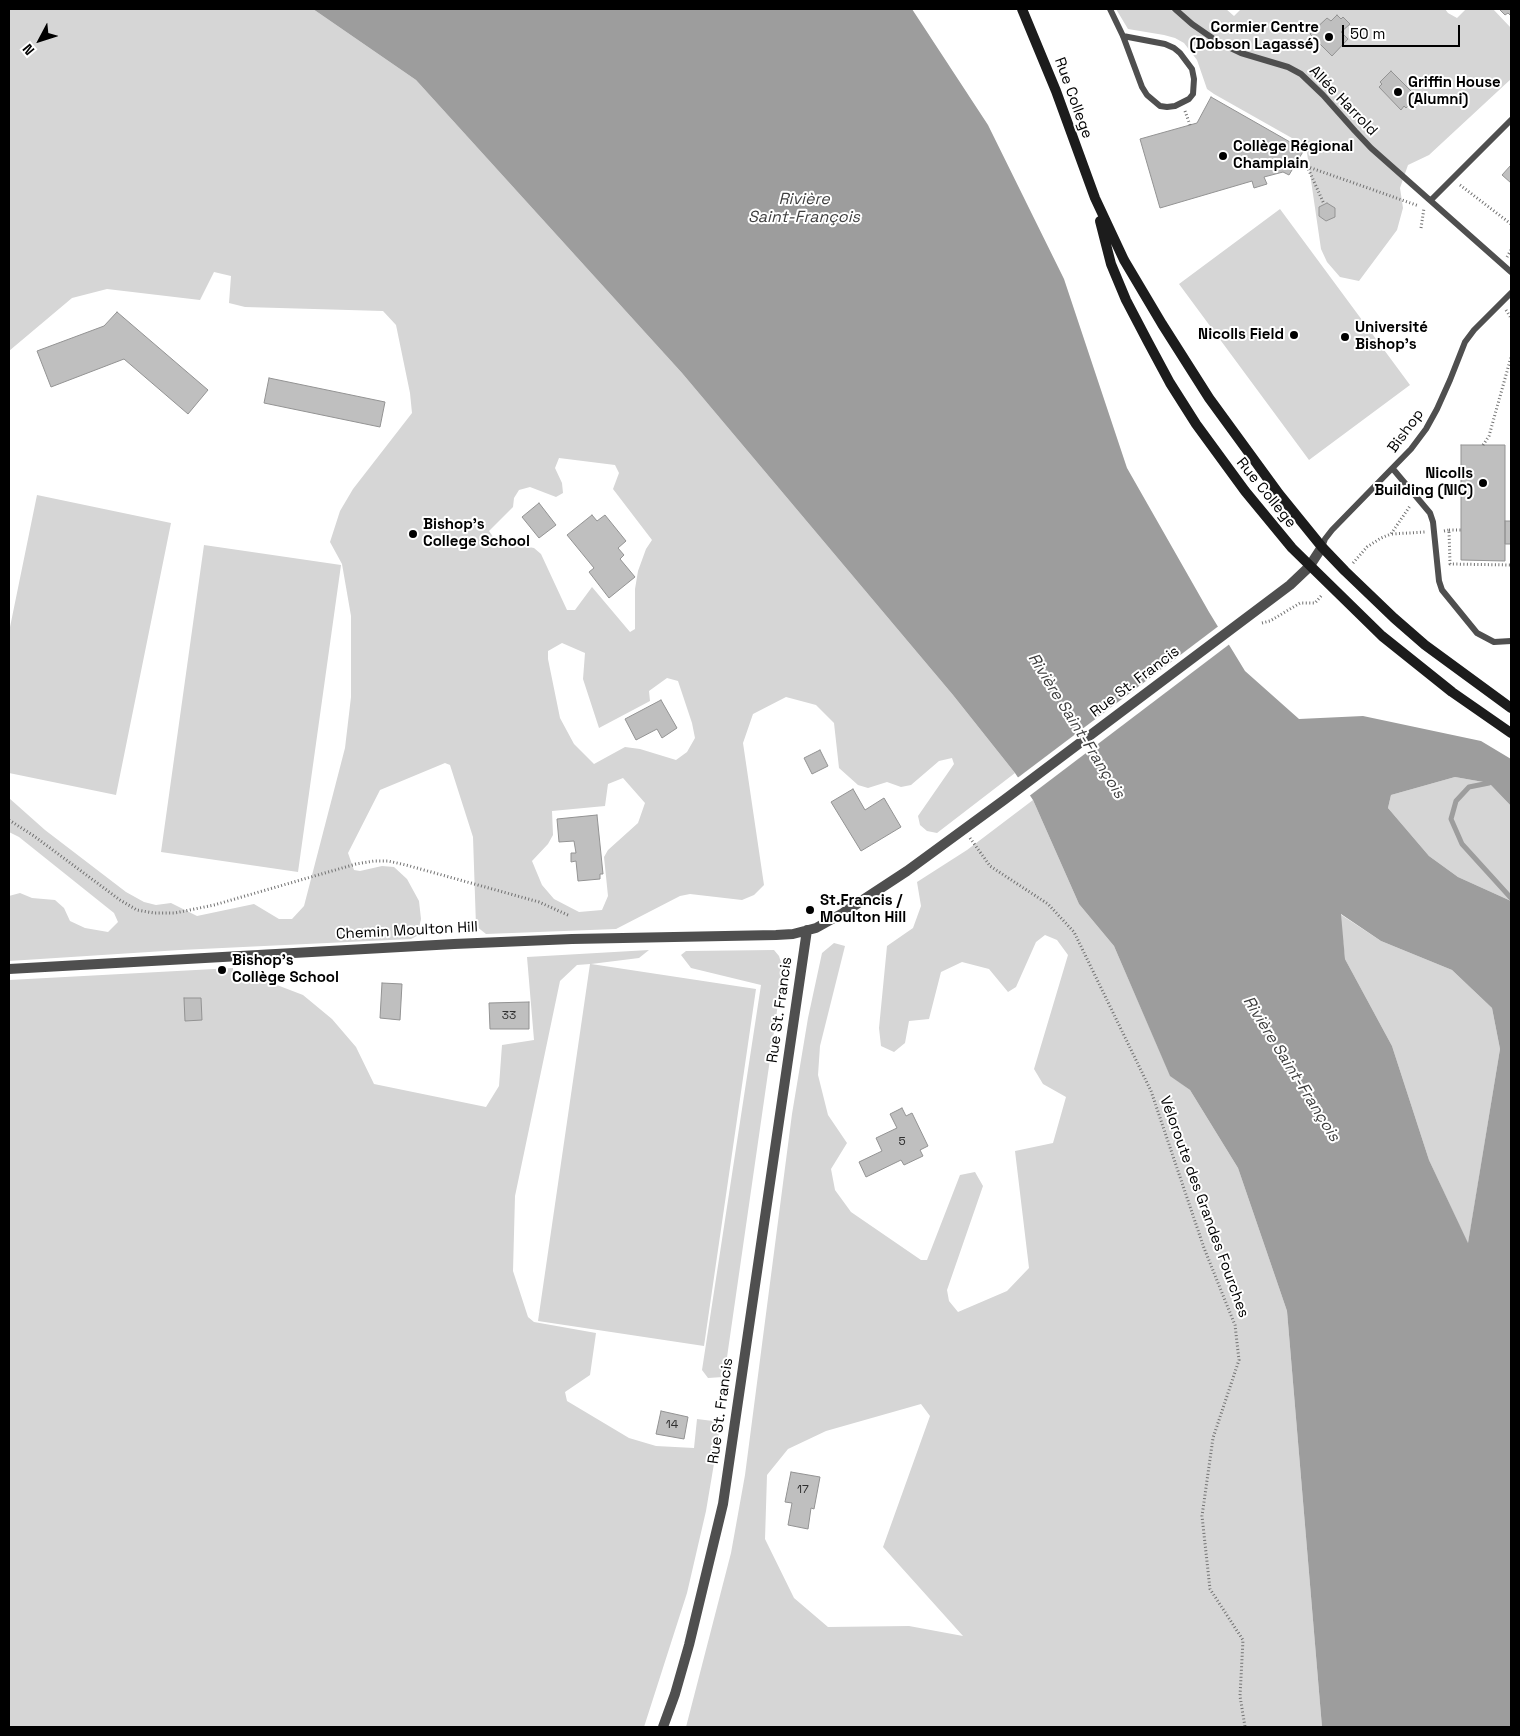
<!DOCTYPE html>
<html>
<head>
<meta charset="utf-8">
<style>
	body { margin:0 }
	#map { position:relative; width:1520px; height:1736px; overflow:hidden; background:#fff; font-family:"Space Grotesk",sans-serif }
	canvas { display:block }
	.frame { position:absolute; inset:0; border:10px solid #000; pointer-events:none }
	.north { position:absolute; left:15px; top:15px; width:50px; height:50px; -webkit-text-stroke:4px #fff; paint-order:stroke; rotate:230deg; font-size:14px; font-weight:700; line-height:20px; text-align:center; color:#000 }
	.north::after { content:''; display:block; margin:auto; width:18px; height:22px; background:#000; clip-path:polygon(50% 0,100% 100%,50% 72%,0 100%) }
	.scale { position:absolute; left:1342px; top:25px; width:118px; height:22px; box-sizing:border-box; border:2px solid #000; border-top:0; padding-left:6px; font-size:15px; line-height:18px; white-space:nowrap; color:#000; -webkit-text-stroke:4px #fff; paint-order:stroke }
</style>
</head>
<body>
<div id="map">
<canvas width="1520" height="1736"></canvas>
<div class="frame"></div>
<div class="north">N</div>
<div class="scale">50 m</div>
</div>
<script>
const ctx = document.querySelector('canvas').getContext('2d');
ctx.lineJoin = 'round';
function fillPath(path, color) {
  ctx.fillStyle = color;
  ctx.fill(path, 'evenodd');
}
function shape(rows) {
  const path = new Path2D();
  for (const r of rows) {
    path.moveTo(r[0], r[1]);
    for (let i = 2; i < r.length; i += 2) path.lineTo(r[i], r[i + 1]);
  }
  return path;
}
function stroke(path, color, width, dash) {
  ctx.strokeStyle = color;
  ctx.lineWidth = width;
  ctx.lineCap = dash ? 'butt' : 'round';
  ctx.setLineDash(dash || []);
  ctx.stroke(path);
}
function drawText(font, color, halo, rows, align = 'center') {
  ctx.font = font + ' "Space Grotesk",sans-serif';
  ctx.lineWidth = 4;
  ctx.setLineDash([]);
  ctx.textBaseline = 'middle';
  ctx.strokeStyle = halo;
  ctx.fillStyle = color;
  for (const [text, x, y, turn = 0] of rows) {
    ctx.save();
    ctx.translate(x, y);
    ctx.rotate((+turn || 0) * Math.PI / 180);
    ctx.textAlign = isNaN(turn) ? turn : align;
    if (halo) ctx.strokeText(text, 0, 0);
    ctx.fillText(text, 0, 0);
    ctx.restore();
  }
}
fillPath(shape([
	[9,9,313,9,416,80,682,373,953,695,1015,773,937,833,927,831,920,825,918,816,954,764,952,758,939,761,911,785,901,787,887,782,868,788,858,785,839,768,834,723,816,705,786,697,753,714,743,743,764,885,754,895,742,900,690,894,680,896,616,929,486,934,476,926,473,837,450,765,445,763,380,790,348,853,354,870,360,871,382,866,394,867,407,879,419,901,421,919,417,936,411,939,180,950,9,961,9,896,20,893,32,898,55,900,64,908,70,921,85,928,108,932,118,922,114,913,19,837,9,832,9,798,45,830,126,892,144,902,156,905,171,903,197,916,254,904,279,919,292,919,304,906,345,748,351,697,351,616,342,564,330,542,340,511,353,489,412,413,410,393,396,325,383,311,245,307,229,303,231,276,214,272,200,300,107,289,72,298,9,351],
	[559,458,615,465,619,473,613,489,652,540,646,549,638,571,635,589,635,629,630,632,592,587,575,610,567,610,541,554,534,548,496,541,489,531,513,507,514,498,519,490,530,487,556,497,563,493,562,483,555,468],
	[562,643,585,653,583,679,599,728,650,701,649,691,667,678,678,681,692,723,695,738,687,752,676,760,640,749,625,747,594,764,574,744,560,718,548,659,548,651],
	[623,778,645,803,638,823,608,850,604,857,608,896,602,910,579,912,554,899,542,885,532,861,548,844,553,835,552,811,605,806,608,784],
	[1116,9,1226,9,1234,16,1241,9,1445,9,1448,13,1457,18,1466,9,1493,9,1511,28,1511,79,1429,155,1408,165,1400,188,1403,208,1397,230,1359,281,1340,277,1327,262,1321,249,1306,146,1214,94,1207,89,1197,60,1184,43,1175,38,1164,35,1128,29],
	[1280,209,1410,385,1309,460,1179,284],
	[37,495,171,523,116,795,9,773,9,632],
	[204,545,341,565,298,872,161,852],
	[1455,777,1489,783,1511,806,1511,901,1458,877,1429,856,1388,808,1391,795],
	[1033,800,1079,904,1114,946,1170,1075,1190,1090,1238,1168,1287,1311,1322,1727,686,1727,731,1553,745,1475,792,1114,808,1018,822,953,834,943,845,946,820,1046,818,1075,828,1115,847,1143,831,1169,835,1190,851,1212,921,1260,927,1260,960,1175,975,1172,983,1186,947,1290,949,1301,958,1312,1007,1291,1029,1268,1015,1151,1053,1143,1066,1097,1043,1084,1034,1069,1068,955,1057,940,1045,935,1036,942,1016,987,1008,992,989,969,962,962,941,972,929,1019,909,1021,905,1043,894,1052,881,1046,879,1028,887,946,913,928,921,906,917,882,967,850],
	[921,1404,930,1416,883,1547,963,1636,909,1626,828,1627,794,1598,765,1539,767,1475,788,1449,826,1431],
	[1340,914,1381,941,1452,970,1492,1008,1500,1049,1468,1244,1429,1160,1392,1046,1345,959],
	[649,950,639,958,591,964,756,989,704,1346,538,1321,590,964,577,965,560,981,515,1196,513,1271,528,1317,534,1322,596,1333,590,1375,565,1392,567,1401,629,1438,656,1446,694,1448,697,1419,721,1422,706,1511,687,1593,644,1727,9,1727,9,980,233,968,234,978,264,980,303,995,332,1019,356,1047,374,1084,486,1107,499,1086,502,1045,534,1040,527,957],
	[774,950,779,956,783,969,725,1371,723,1377,708,1378,702,1370,761,985,691,968,681,955,686,951]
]), '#d6d6d6');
fillPath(shape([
	[313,9,912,9,988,125,1064,279,1127,468,1209,612,1245,671,1299,719,1363,716,1481,741,1511,759,1511,806,1489,783,1455,777,1391,795,1388,808,1429,856,1458,877,1511,901,1511,1727,1322,1727,1287,1311,1238,1168,1190,1090,1170,1076,1114,946,1079,904,1033,800,1015,773,953,695,682,373,416,80],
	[1341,914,1381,941,1452,970,1492,1008,1500,1049,1468,1243,1429,1160,1392,1046,1345,959]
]), '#9d9d9d');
fillPath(shape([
	[1220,625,1231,643,1028,797,1016,779]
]), '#fff');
stroke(shape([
	[1489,783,1469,787,1456,801,1451,819,1462,844,1511,898]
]), '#9d9d9d', 5);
const building = shape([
	[1499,9,1511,9,1511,16,1508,13,1505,15,1499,9],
	[1337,15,1341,19,1343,17,1350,24,1341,32,1348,39,1332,56,1310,34,1327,18,1331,21,1337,15],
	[1391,71,1417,97,1406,108,1404,106,1401,110,1379,87,1382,84,1380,82,1391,71],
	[1211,97,1304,150,1289,175,1283,172,1264,177,1267,184,1254,188,1252,181,1160,208,1140,139,1197,123,1211,97],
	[1511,165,1511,183,1502,175,1511,165],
	[1327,203,1335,208,1335,217,1326,221,1319,216,1319,207,1327,203],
	[117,312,208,390,188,414,124,359,51,387,37,351,104,326,117,312],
	[269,378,385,402,380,427,264,403,269,378],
	[1461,445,1505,445,1505,561,1461,560,1461,445],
	[539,503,556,525,539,538,522,517,539,503],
	[592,515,597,521,605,515,626,541,618,548,624,555,620,559,635,577,609,598,589,572,594,568,567,535,592,515],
	[1505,521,1511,521,1511,544,1505,544,1505,521],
	[661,700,677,728,662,738,657,729,636,740,625,719,661,700],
	[820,750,828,766,812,774,804,758,820,750],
	[853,789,865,810,884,798,901,827,861,851,831,802,853,789],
	[597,815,603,874,600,874,600,879,578,881,576,861,571,862,571,853,576,853,574,841,559,842,557,819,597,815],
	[382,983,402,984,400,1020,380,1018,382,983],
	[184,998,201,998,202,1020,185,1021,184,998],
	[529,1002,529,1029,490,1029,489,1003,529,1002],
	[902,1108,906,1116,912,1113,928,1146,920,1150,923,1156,904,1165,901,1160,866,1177,859,1162,882,1151,876,1138,897,1128,890,1114,902,1108],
	[661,1411,688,1417,684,1439,656,1434,661,1411],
	[791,1472,820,1477,814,1509,811,1508,808,1529,788,1525,792,1503,785,1502,791,1472]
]);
fillPath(building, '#bfbfbf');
stroke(building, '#939393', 1);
stroke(shape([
	[1185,111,1190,125],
	[1297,163,1419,206],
	[1307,166,1324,204],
	[1460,185,1511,224],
	[1421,228,1424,208],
	[1507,257,1511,250],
	[1506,310,1511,318],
	[1483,445,1489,436,1511,357],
	[1449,530,1461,530],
	[1444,531,1449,530,1450,564,1511,565],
	[1392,534,1425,532],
	[1353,563,1367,547,1381,538,1391,534,1410,506],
	[1262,623,1270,621,1300,603,1315,603,1322,595],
	[9,820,34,836,120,900,137,910,154,913,175,913,214,905,356,864,374,861,388,861,406,865,539,902,570,916],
	[970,838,990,866,1048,904,1074,932,1151,1091,1204,1248,1235,1325,1239,1360,1213,1438,1202,1516,1210,1589,1243,1640,1240,1696,1245,1727]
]), '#717171', 3, [1, 2.5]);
stroke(shape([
	[1110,9,1123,36,1142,87,1147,95,1160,106,1167,107,1175,106,1189,99,1193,94,1194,79,1192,69,1180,53,1174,48,1165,44,1123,36],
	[1175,9,1192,24,1218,42,1241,53,1288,67,1301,74,1323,95,1355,131,1371,148,1511,272],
	[1431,200,1511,120],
	[1393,469,1430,513,1433,522,1439,581,1442,590,1477,633,1494,642,1511,641],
	[1322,547,1325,539,1332,530,1411,449,1426,429,1437,409,1450,380,1465,342,1474,330,1511,293]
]), '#4f4f4f', 6);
stroke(shape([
	[9,969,454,944,572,939,776,935,793,934,816,928,843,913,907,871,1004,800,1290,585,1309,567,1322,547],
	[663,1727,675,1694,689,1645,723,1504,807,930]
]), '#4f4f4f', 10);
stroke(shape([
	[1022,9,1056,91,1095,198,1124,260,1162,324,1209,398,1279,494,1322,547,1345,571,1394,618,1425,645,1511,708],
	[1100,221,1111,264,1126,300,1148,342,1170,383,1196,424,1245,491,1292,548,1382,636,1452,692,1511,733]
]), '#1c1c1c', 10);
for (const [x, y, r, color] of [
	[1329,37,5,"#000"],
	[1398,92,5,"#000"],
	[1223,156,5,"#000"],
	[1294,335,5,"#000"],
	[1345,337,5,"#000"],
	[1483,483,5,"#000"],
	[413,534,5,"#000"],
	[810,910,5,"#000"],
	[222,970,5,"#000"]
]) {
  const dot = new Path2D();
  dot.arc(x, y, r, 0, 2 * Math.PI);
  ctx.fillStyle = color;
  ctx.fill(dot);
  stroke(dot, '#fff', 2);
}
drawText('12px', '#303030', null, [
	["33",509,1016],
	["5",902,1142],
	["14",672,1425],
	["17",803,1490]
]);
drawText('bold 15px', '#000', '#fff', [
	["Cormier Centre",1319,28,"right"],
	["(Dobson Lagassé)",1319,45,"right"],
	["Griffin House",1408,83],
	["(Alumni)",1408,100],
	["Collège Régional",1233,147],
	["Champlain",1233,164],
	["Université",1355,328],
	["Bishop's",1355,345],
	["Nicolls Field",1284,335,"right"],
	["Nicolls",1473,474,"right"],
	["Building (NIC)",1473,491,"right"],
	["Bishop's",423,525],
	["College School",423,542],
	["St.Francis /",820,901],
	["Moulton Hill",820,918],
	["Bishop's",232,961],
	["Collège School",232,978]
], 'left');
drawText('15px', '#000', '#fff', [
	["Rue College",1073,98,70],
	["Allée Harrold",1343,101,46],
	["Bishop",1406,431,-54],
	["Rue College",1266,493,51],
	["Rue St. Francis",1135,682,-37],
	["Chemin Moulton Hill",407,931,-3],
	["Rue St. Francis",780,1010,-82],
	["Véloroute des Grandes Fourches",1204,1207,70],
	["Rue St. Francis",721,1411,-82]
]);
drawText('italic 16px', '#3e3e3e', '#fff', [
	["Rivière",804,200],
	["Saint-François",804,218],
	["Rivière Saint-François",1076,726,58],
	["Rivière Saint-François",1291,1069,58]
]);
</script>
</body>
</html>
